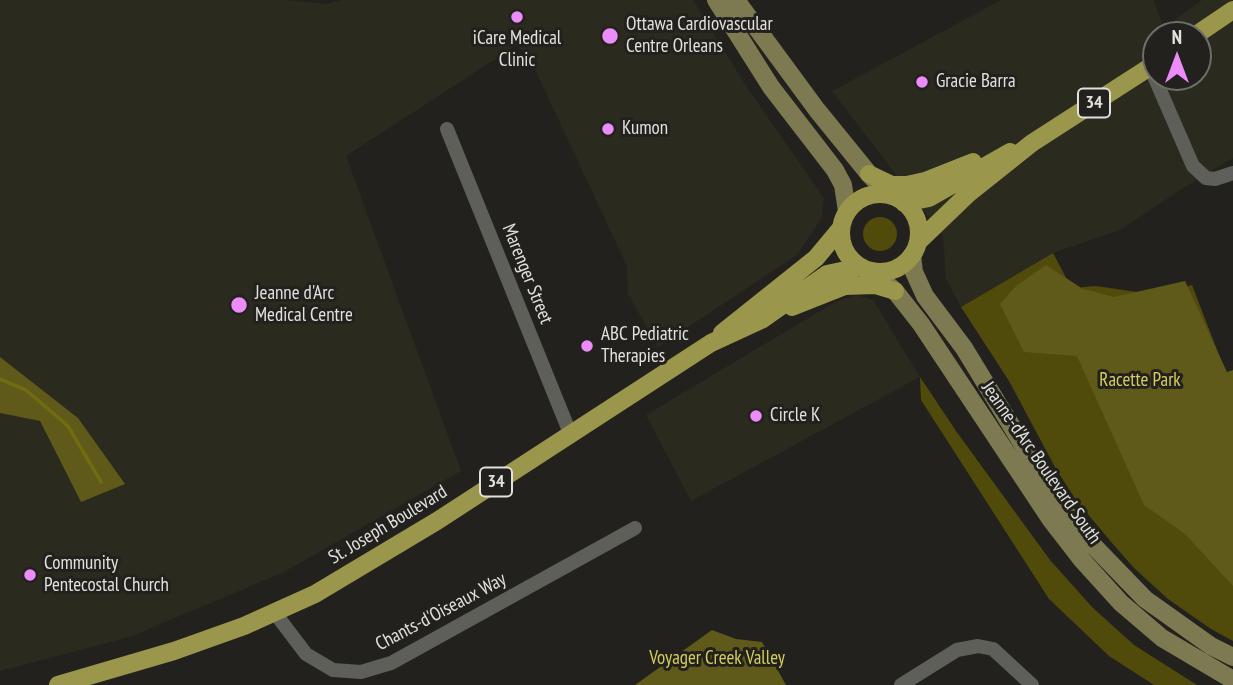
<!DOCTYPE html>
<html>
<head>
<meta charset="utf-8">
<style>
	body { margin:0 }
	#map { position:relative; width:1233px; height:685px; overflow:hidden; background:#22211d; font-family:"PT Sans Narrow",sans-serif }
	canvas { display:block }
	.north { position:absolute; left:1142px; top:21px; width:70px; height:70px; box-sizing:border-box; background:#22211d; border:2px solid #6e6e6a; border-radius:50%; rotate:0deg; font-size:19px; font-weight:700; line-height:28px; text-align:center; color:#e1e1de }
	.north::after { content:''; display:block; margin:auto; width:24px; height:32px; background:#ec8cfb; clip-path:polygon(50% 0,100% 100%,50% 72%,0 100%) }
</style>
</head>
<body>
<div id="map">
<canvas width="1233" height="685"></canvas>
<div class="north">N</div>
</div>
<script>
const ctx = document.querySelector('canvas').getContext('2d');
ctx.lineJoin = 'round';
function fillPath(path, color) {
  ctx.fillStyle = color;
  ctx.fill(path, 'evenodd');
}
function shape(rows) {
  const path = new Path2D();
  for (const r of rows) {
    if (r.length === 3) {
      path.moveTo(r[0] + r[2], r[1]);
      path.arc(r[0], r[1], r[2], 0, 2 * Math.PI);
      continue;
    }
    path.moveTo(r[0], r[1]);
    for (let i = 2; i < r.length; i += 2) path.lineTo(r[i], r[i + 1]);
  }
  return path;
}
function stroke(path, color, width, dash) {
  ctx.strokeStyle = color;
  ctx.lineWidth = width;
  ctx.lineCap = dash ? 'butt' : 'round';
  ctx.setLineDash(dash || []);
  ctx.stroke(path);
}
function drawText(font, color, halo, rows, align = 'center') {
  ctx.font = font + ' "PT Sans Narrow",sans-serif';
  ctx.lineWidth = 6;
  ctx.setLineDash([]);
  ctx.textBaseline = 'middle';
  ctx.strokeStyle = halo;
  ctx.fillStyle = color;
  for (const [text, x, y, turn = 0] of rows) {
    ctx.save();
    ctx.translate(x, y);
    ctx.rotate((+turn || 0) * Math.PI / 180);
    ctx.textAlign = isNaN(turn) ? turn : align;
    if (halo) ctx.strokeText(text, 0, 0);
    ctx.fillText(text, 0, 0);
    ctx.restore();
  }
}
fillPath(shape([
	[0,0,287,0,326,4,342,0,693,0,744,83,824,198,821,219,797,255,658,347,628,294,627,266,531,61,517,45,346,156,461,471,284,572,130,637,0,671,0,413,40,421,81,502,78,418,0,357],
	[1001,0,1154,0,1163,28,1202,0,1233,0,1233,158,1185,187,1120,230,1053,253,961,307,946,279,943,236,832,91],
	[1156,35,1198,35,1198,77,1156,77],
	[857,295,873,300,920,377,691,501,646,415,835,302]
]), '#2a2a1f');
fillPath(shape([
	[880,234,17],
	[1053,253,1073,291,1083,287,1096,286,1151,294,1169,292,1192,285,1227,376,1233,374,1233,641,1211,629,1168,599,1135,569,1112,543,1076,500,1056,469,1009,381,961,307],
	[920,377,956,431,1050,560,1092,607,1134,645,1197,685,1154,685,1109,656,1049,599,921,400]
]), '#504b0b');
fillPath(shape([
	[1046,265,1083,289,1114,297,1185,281,1227,372,1233,370,1233,586,1185,534,1144,505,1077,356,1024,352,1000,304,1016,286],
	[0,357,78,418,125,484,81,502,40,421,0,413],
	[712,630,736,639,762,642,786,685,635,685]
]), '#5f5a1a');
stroke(shape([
	[0,379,26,390,68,426,101,482]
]), '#726c10', 3.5);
stroke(shape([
	[1150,67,1193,166,1206,178,1215,179,1233,173],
	[447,129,570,433],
	[275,613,306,654,333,670,361,672,391,663,635,528],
	[901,685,957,650,978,646,993,649,1032,685]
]), '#5f5f5a', 14);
stroke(shape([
	[716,0,771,87,835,170,843,185,847,211],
	[736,0,817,110,869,174,889,195],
	[912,255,914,272,925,296,964,348,1059,504,1087,539,1145,599,1211,646,1233,657],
	[872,271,895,291,921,324,1051,520,1082,560,1121,603,1162,638,1233,680]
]), '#7d7a52', 18);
stroke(shape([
	[1196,35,1233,10],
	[869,174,892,185,907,185,925,181,973,162],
	[880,233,39],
	[904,203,929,198,1010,152],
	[918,242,968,194,1032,143,1156,63],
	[792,307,845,286,875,285,895,291],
	[722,333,816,258,841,228],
	[58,685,174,651,244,626,315,594,437,521,711,343,763,319,827,274,860,267]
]), '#9a964b', 18);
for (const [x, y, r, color] of [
	[517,17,7,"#ec8cfb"],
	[610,36,9,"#ec8cfb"],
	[922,82,7,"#ec8cfb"],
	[608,129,7,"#ec8cfb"],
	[239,305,9,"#ec8cfb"],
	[587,346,7,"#ec8cfb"],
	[756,416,7,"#ec8cfb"],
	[30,575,7,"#ec8cfb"]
]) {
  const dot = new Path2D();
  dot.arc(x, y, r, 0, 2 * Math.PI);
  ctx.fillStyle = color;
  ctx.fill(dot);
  stroke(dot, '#22211d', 2.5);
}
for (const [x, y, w] of [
	[1094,103,32],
	[496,482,32]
]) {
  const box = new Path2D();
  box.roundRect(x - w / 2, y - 14.5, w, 29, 5);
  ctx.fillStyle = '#22211d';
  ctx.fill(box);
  stroke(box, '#e1e1de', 2);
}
drawText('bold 18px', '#e1e1de', null, [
	["34",1094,103],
	["34",496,482]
]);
drawText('19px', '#e1e1de', '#22211d', [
	["Ottawa Cardiovascular",626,25],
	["Centre Orleans",626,47],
	["iCare Medical",517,39,"center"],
	["Clinic",517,61,"center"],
	["Gracie Barra",936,82],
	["Kumon",622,129],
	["Jeanne d'Arc",255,294],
	["Medical Centre",255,316],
	["ABC Pediatric",601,335],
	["Therapies",601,357],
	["Circle K",770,416],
	["Community",44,564],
	["Pentecostal Church",44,586]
], 'left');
drawText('19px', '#e1e1de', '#22211d', [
	["Marenger Street",527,274,68],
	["Jeanne-d'Arc Boulevard South",1041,463,55],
	["St. Joseph Boulevard",388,525,-31],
	["Chants-d'Oiseaux Way",441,612,-28]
]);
drawText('19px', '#d5ce5c', '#22211d', [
	["Racette Park",1140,381],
	["Voyager Creek Valley",717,659]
]);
</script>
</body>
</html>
